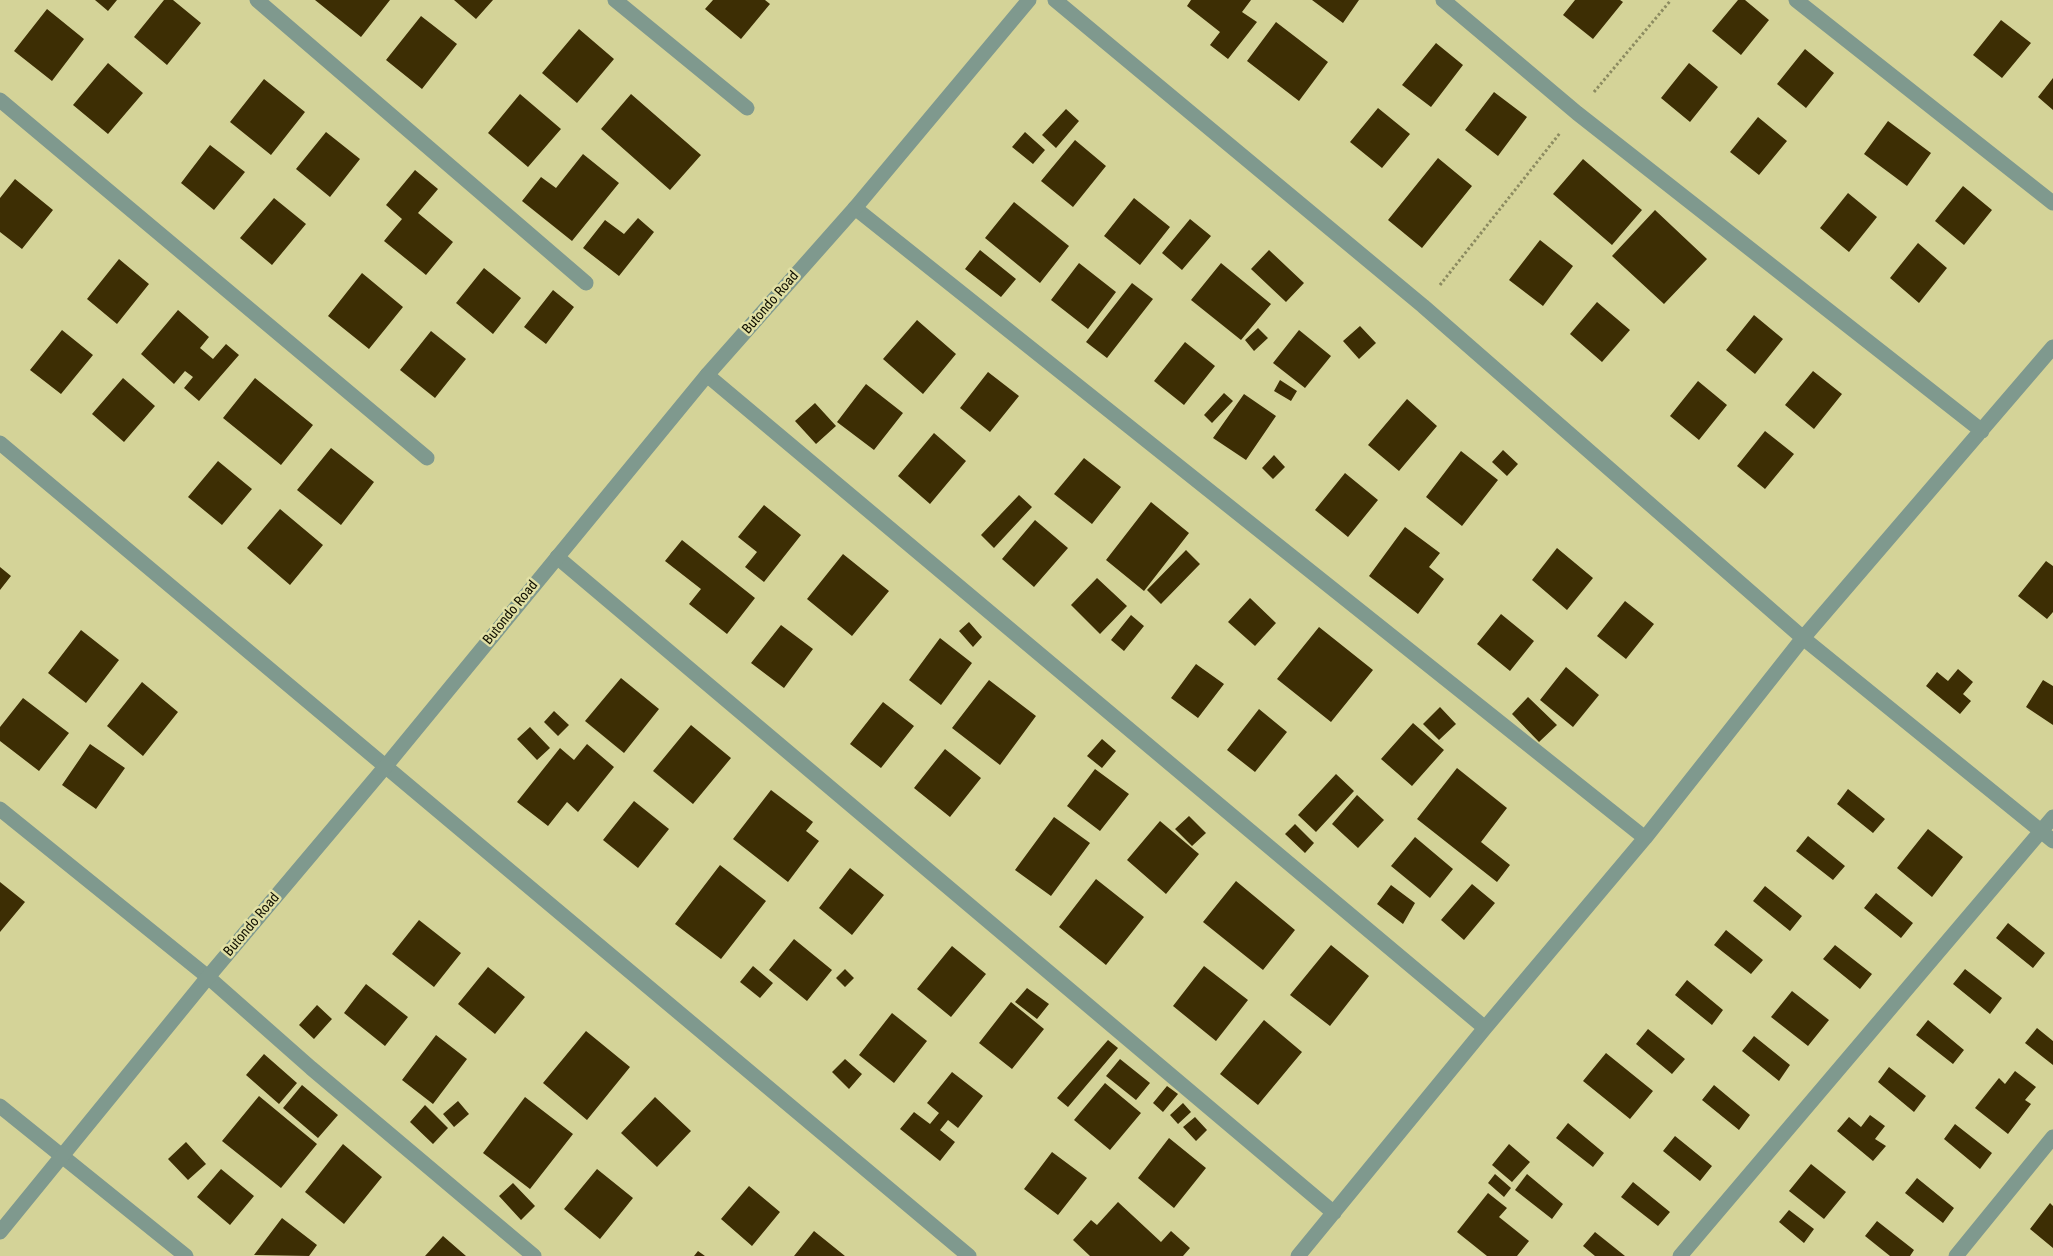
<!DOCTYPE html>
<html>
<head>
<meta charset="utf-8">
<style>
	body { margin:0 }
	canvas { display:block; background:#d4d398 }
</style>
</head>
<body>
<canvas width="2053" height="1256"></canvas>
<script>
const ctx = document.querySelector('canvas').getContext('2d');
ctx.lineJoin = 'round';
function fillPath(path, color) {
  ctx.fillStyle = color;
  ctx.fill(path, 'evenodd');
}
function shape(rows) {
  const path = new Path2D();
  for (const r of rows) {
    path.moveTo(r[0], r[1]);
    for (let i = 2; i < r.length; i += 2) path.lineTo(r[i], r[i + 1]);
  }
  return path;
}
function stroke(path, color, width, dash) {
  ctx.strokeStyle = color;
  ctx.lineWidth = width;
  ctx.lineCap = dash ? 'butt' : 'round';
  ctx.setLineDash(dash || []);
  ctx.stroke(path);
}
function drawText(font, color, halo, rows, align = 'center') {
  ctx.font = font + ' "Roboto Condensed",sans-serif';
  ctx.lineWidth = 5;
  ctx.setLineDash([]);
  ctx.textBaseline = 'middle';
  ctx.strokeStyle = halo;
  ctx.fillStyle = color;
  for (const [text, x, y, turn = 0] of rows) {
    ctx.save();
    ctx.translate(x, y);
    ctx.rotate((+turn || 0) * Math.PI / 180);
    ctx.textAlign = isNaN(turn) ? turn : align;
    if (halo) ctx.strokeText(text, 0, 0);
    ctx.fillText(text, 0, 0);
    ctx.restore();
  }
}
fillPath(shape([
	[95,0,117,0,108,11],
	[164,0,173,0,201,23,167,65,134,37],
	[315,0,390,0,361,37],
	[454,0,493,0,476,19],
	[713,0,765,0,770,4,741,39,705,9],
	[1191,0,1251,0,1242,12,1257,22,1228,59,1210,45,1220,32,1187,6],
	[1312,0,1359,0,1343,23],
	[1575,0,1620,0,1623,2,1593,39,1563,15],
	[1738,0,1745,0,1769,20,1741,55,1712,31],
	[47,9,84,39,52,81,14,51],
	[421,16,457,44,422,89,386,60],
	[2001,20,2031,43,2002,78,1973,55],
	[1276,22,1328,62,1299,101,1247,61],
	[579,29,614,59,577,103,542,73],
	[1436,43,1463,65,1431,107,1402,85],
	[1805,49,1834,73,1806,108,1777,84],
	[108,63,143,93,108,134,73,105],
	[1689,63,1718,87,1690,122,1661,98],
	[2053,78,2053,110,2038,97],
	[264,79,305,112,271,155,230,122],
	[1494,92,1527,117,1498,156,1465,130],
	[520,94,561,129,528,167,488,133],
	[631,94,701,155,670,190,601,129],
	[1378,108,1410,134,1382,168,1350,142],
	[1066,109,1079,121,1056,148,1042,135],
	[1758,117,1787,141,1759,175,1730,152],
	[1888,121,1931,153,1907,186,1864,154],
	[326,132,360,159,330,197,296,169],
	[1025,132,1045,150,1033,164,1012,147],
	[1075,140,1106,166,1073,207,1041,181],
	[210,145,245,172,214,210,181,183],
	[583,154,619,183,572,241,522,201,541,177,556,188],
	[1438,158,1472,186,1422,248,1388,220],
	[1583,159,1642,210,1612,245,1553,194],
	[415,170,438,189,418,213,453,242,426,275,384,241,402,219,386,205],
	[15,179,53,210,22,249,0,232,0,198],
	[1963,186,1992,210,1964,245,1935,221],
	[1848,193,1877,217,1849,252,1820,228],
	[274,198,306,224,272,265,240,238],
	[1134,198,1170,227,1140,265,1104,236],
	[1014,202,1069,246,1040,283,985,238],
	[1655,210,1707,259,1664,304,1612,256],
	[638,218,654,232,619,276,583,248,605,220,624,234],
	[1190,219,1211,236,1182,270,1162,253],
	[1540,240,1573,266,1543,306,1509,280],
	[1918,243,1947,268,1919,303,1890,278],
	[980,250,1016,279,1001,297,965,269],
	[1269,250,1304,283,1286,302,1251,269],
	[119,259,149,284,117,324,87,299],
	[1079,263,1116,292,1088,329,1051,300],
	[1221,263,1271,304,1241,340,1191,300],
	[484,268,521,298,493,334,456,303],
	[362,273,403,307,369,349,328,316],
	[1132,283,1153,299,1107,358,1086,342],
	[553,290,574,307,546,344,524,327],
	[1597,302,1630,330,1602,362,1570,334],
	[178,310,209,337,200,348,213,359,226,344,239,355,199,401,184,388,193,377,185,371,174,384,141,354],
	[1754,315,1783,339,1755,374,1726,350],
	[917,320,956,354,923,394,883,359],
	[1360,326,1376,343,1359,359,1343,341],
	[1258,328,1268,338,1254,351,1245,340],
	[62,330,93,355,61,394,30,370],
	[1299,330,1331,356,1305,388,1273,363],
	[431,331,466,359,435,398,400,370],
	[1185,342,1215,366,1184,405,1154,381],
	[1813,371,1842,394,1814,429,1785,405],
	[988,372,1019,396,990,432,960,408],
	[123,378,155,406,124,442,92,414],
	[255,378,313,425,281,465,223,418],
	[1280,380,1297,391,1291,401,1274,391],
	[1698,381,1727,405,1699,440,1670,416],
	[866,384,903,413,874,450,837,422],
	[1224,393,1233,401,1212,423,1204,415],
	[1244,394,1276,416,1246,460,1213,438],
	[1407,399,1437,426,1399,471,1368,445],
	[815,403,836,426,816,444,795,421],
	[1765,431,1794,454,1765,489,1737,466],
	[934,433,966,461,930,504,898,476],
	[331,448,374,482,341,525,297,490],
	[1503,450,1518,464,1507,476,1492,462],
	[1461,451,1498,480,1462,526,1426,497],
	[1274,455,1285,467,1273,479,1262,468],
	[1084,458,1121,487,1092,524,1054,494],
	[218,461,252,489,222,525,188,497],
	[1345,473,1378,500,1348,537,1315,510],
	[1019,495,1032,507,994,548,981,535],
	[1151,502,1189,533,1144,591,1106,560],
	[764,505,801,535,764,582,745,567,757,552,738,537],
	[280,509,323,545,290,585,247,548],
	[1035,520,1068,548,1034,587,1002,559],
	[1405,527,1440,553,1429,567,1444,579,1418,614,1369,576],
	[682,540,755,598,727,634,689,604,701,589,665,561],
	[1557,548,1593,578,1567,610,1532,580],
	[1186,550,1200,564,1161,604,1147,590],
	[843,554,889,591,852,636,807,599],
	[2046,561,2053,566,2053,612,2047,619,2018,596],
	[0,567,11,576,0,590],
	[1097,578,1127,606,1100,634,1071,605],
	[1250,598,1276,623,1255,646,1228,622],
	[1625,601,1654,624,1626,659,1597,636],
	[1501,614,1534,641,1510,671,1477,644],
	[1131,615,1144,626,1124,651,1111,640],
	[969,622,982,637,973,647,959,631],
	[781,625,813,649,784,688,751,663],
	[1319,627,1373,670,1331,722,1277,679],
	[81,630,119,660,86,703,48,673],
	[940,638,972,663,941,705,909,680],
	[1196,664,1224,684,1198,718,1171,698],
	[1566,667,1599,695,1573,727,1540,700],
	[1958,669,1973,682,1963,694,1971,701,1960,714,1926,686,1937,672,1948,681],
	[621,678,659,709,624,753,585,721],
	[989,680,1036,716,1000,765,952,728],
	[2043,680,2053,686,2053,725,2026,707],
	[142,682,178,712,143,756,107,726],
	[1528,697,1557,725,1539,742,1512,714],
	[23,698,69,733,39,771,0,741,0,727],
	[883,702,914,726,881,768,850,744],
	[1440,707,1456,724,1439,740,1423,724],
	[1259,709,1287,732,1255,772,1227,750],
	[554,711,569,725,558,736,544,722],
	[1413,723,1444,750,1412,786,1381,759],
	[691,725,731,758,693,804,653,771],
	[530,727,550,748,537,760,517,739],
	[1102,739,1116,751,1102,768,1087,756],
	[90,744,125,768,96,809,62,785],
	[587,744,614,767,578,812,567,802,548,826,517,802,560,748,574,760],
	[945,749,981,778,950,817,914,788],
	[1457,768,1507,808,1481,842,1510,865,1497,882,1417,819],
	[1095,769,1129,794,1100,831,1067,806],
	[1336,774,1354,791,1316,832,1298,815],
	[1848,789,1885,819,1873,833,1837,804],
	[771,790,813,822,806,831,819,841,788,882,733,839],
	[1357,795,1384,820,1358,848,1332,824],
	[634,801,669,829,638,868,603,840],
	[1189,816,1206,833,1192,846,1175,829],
	[1054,817,1090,843,1051,896,1015,870],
	[1160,821,1199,854,1166,894,1127,860],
	[1295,824,1314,843,1305,853,1285,834],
	[1928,829,1963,857,1932,897,1897,868],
	[1808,836,1845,866,1833,880,1796,851],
	[1415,837,1453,869,1430,898,1391,866],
	[720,865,766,901,721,959,675,924],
	[850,868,884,895,852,935,819,908],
	[1096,879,1144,917,1106,965,1059,927],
	[1236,881,1295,930,1263,970,1203,922],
	[0,882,25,902,0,932],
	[1472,884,1495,903,1464,940,1441,920],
	[1391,885,1415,903,1403,924,1377,904],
	[1765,886,1802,916,1790,931,1753,901],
	[1876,893,1913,923,1901,938,1864,908],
	[419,920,461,953,434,987,392,954],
	[2008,923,2045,953,2033,968,1996,938],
	[1726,930,1763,960,1751,974,1714,945],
	[794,939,832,970,807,1001,769,970],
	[1331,945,1369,976,1330,1026,1290,995],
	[1835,945,1872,974,1860,989,1823,959],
	[952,946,986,974,951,1017,917,989],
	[753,966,773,983,760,998,740,982],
	[1204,966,1248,1000,1216,1041,1173,1006],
	[488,967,525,997,495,1034,458,1004],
	[845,969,854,978,845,987,836,978],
	[1965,969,2002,998,1990,1014,1953,984],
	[1687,980,1723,1010,1712,1025,1675,995],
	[366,984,408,1017,385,1046,344,1013],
	[1027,988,1049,1004,1037,1019,1015,1002],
	[1792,991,1829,1020,1808,1046,1771,1017],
	[1011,1002,1044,1029,1012,1069,979,1043],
	[317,1005,332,1019,314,1039,299,1025],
	[892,1013,927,1041,894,1083,859,1055],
	[1264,1020,1302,1052,1258,1105,1220,1074],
	[1928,1020,1964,1050,1953,1064,1916,1035],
	[2037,1028,2053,1041,2053,1065,2025,1043],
	[1648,1029,1685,1059,1672,1074,1636,1044],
	[586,1031,630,1067,587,1120,543,1083],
	[436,1035,467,1059,433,1104,402,1080],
	[1754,1036,1790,1065,1779,1081,1742,1051],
	[1108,1040,1118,1048,1068,1107,1057,1098],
	[1606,1053,1653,1091,1630,1119,1583,1081],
	[264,1054,297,1083,279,1104,246,1075],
	[845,1059,862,1074,849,1089,832,1072],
	[1120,1059,1150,1083,1136,1100,1106,1076],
	[1889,1067,1926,1096,1914,1112,1878,1082],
	[2015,1071,2036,1087,2025,1100,2031,1104,2008,1134,1975,1108,1999,1078,2005,1084],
	[952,1072,983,1096,958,1128,948,1120,940,1130,955,1142,940,1161,900,1129,914,1112,930,1124,939,1113,927,1103],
	[1105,1083,1141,1113,1110,1150,1074,1120],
	[302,1085,338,1115,318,1138,283,1108],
	[1714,1085,1750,1115,1739,1130,1702,1100],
	[1167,1086,1178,1094,1163,1112,1153,1103],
	[259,1096,317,1144,281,1188,222,1141],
	[525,1097,573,1134,530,1189,483,1153],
	[655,1097,691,1131,657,1167,621,1133],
	[458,1101,469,1114,454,1127,443,1114],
	[1183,1103,1191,1112,1178,1124,1170,1115],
	[425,1105,448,1128,433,1144,410,1122],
	[1870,1115,1885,1126,1875,1139,1886,1146,1873,1161,1837,1131,1849,1117,1861,1127],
	[1195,1117,1207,1130,1196,1141,1183,1127],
	[1568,1123,1604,1153,1593,1167,1556,1138],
	[1955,1124,1992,1153,1980,1169,1944,1139],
	[1675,1136,1712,1166,1700,1181,1663,1151],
	[1169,1138,1206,1168,1174,1208,1138,1178],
	[186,1142,206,1164,188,1180,168,1159],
	[343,1144,382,1177,344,1224,305,1192],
	[1509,1144,1530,1162,1512,1182,1492,1165],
	[1052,1152,1087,1178,1058,1215,1024,1189],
	[1811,1164,1846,1192,1824,1219,1789,1191],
	[221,1169,254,1196,230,1225,197,1197],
	[597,1169,633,1198,600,1239,564,1209],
	[1495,1174,1511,1188,1504,1197,1488,1183],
	[1527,1174,1563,1204,1552,1219,1515,1190],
	[1917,1178,1954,1208,1943,1223,1905,1193],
	[1633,1182,1670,1212,1658,1226,1621,1197],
	[513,1183,535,1206,521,1220,499,1196],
	[749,1186,780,1212,752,1246,721,1219],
	[1488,1193,1507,1208,1499,1217,1529,1241,1517,1256,1487,1256,1457,1232],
	[1118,1202,1161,1242,1171,1231,1190,1248,1183,1256,1090,1256,1073,1240,1091,1220,1097,1225],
	[2050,1203,2053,1206,2053,1248,2030,1229],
	[1789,1210,1814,1229,1804,1243,1779,1222],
	[282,1218,317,1245,309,1256,254,1255],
	[1877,1221,1914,1250,1910,1256,1890,1256,1865,1236],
	[814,1231,845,1256,794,1256],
	[1595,1232,1625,1256,1595,1256,1583,1246],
	[443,1236,466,1256,425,1256],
	[698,1251,705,1256,694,1256]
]), '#3d2e04');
stroke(shape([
	[1594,92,1671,0],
	[1440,285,1560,133]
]), '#8c8b60', 3, [2.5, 2.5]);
stroke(shape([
	[257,0,586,283],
	[615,0,747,108],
	[1055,0,1423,306,1803,638,2053,841],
	[1443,0,1577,113,1982,431],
	[1796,0,2053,203],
	[0,100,427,458],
	[855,208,1645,838],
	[707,375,1485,1028],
	[0,443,969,1256],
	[557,557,1334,1213],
	[0,809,208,977,311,1068,534,1256],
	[0,1106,186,1256],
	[1298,1256,1485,1028,1645,838,1803,638,2053,347],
	[1680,1256,2053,817],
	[1956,1256,2053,1137]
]), '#7f998e', 15);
stroke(shape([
	[0,1232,208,977,385,767,707,375,855,208,1029,0]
]), '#7f998e', 15);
drawText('14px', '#100f00', '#e1e0a5', [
	["Butondo Road",771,303,-49],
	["Butondo Road",511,613,-51],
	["Butondo Road",252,925,-50]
]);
</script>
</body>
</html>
